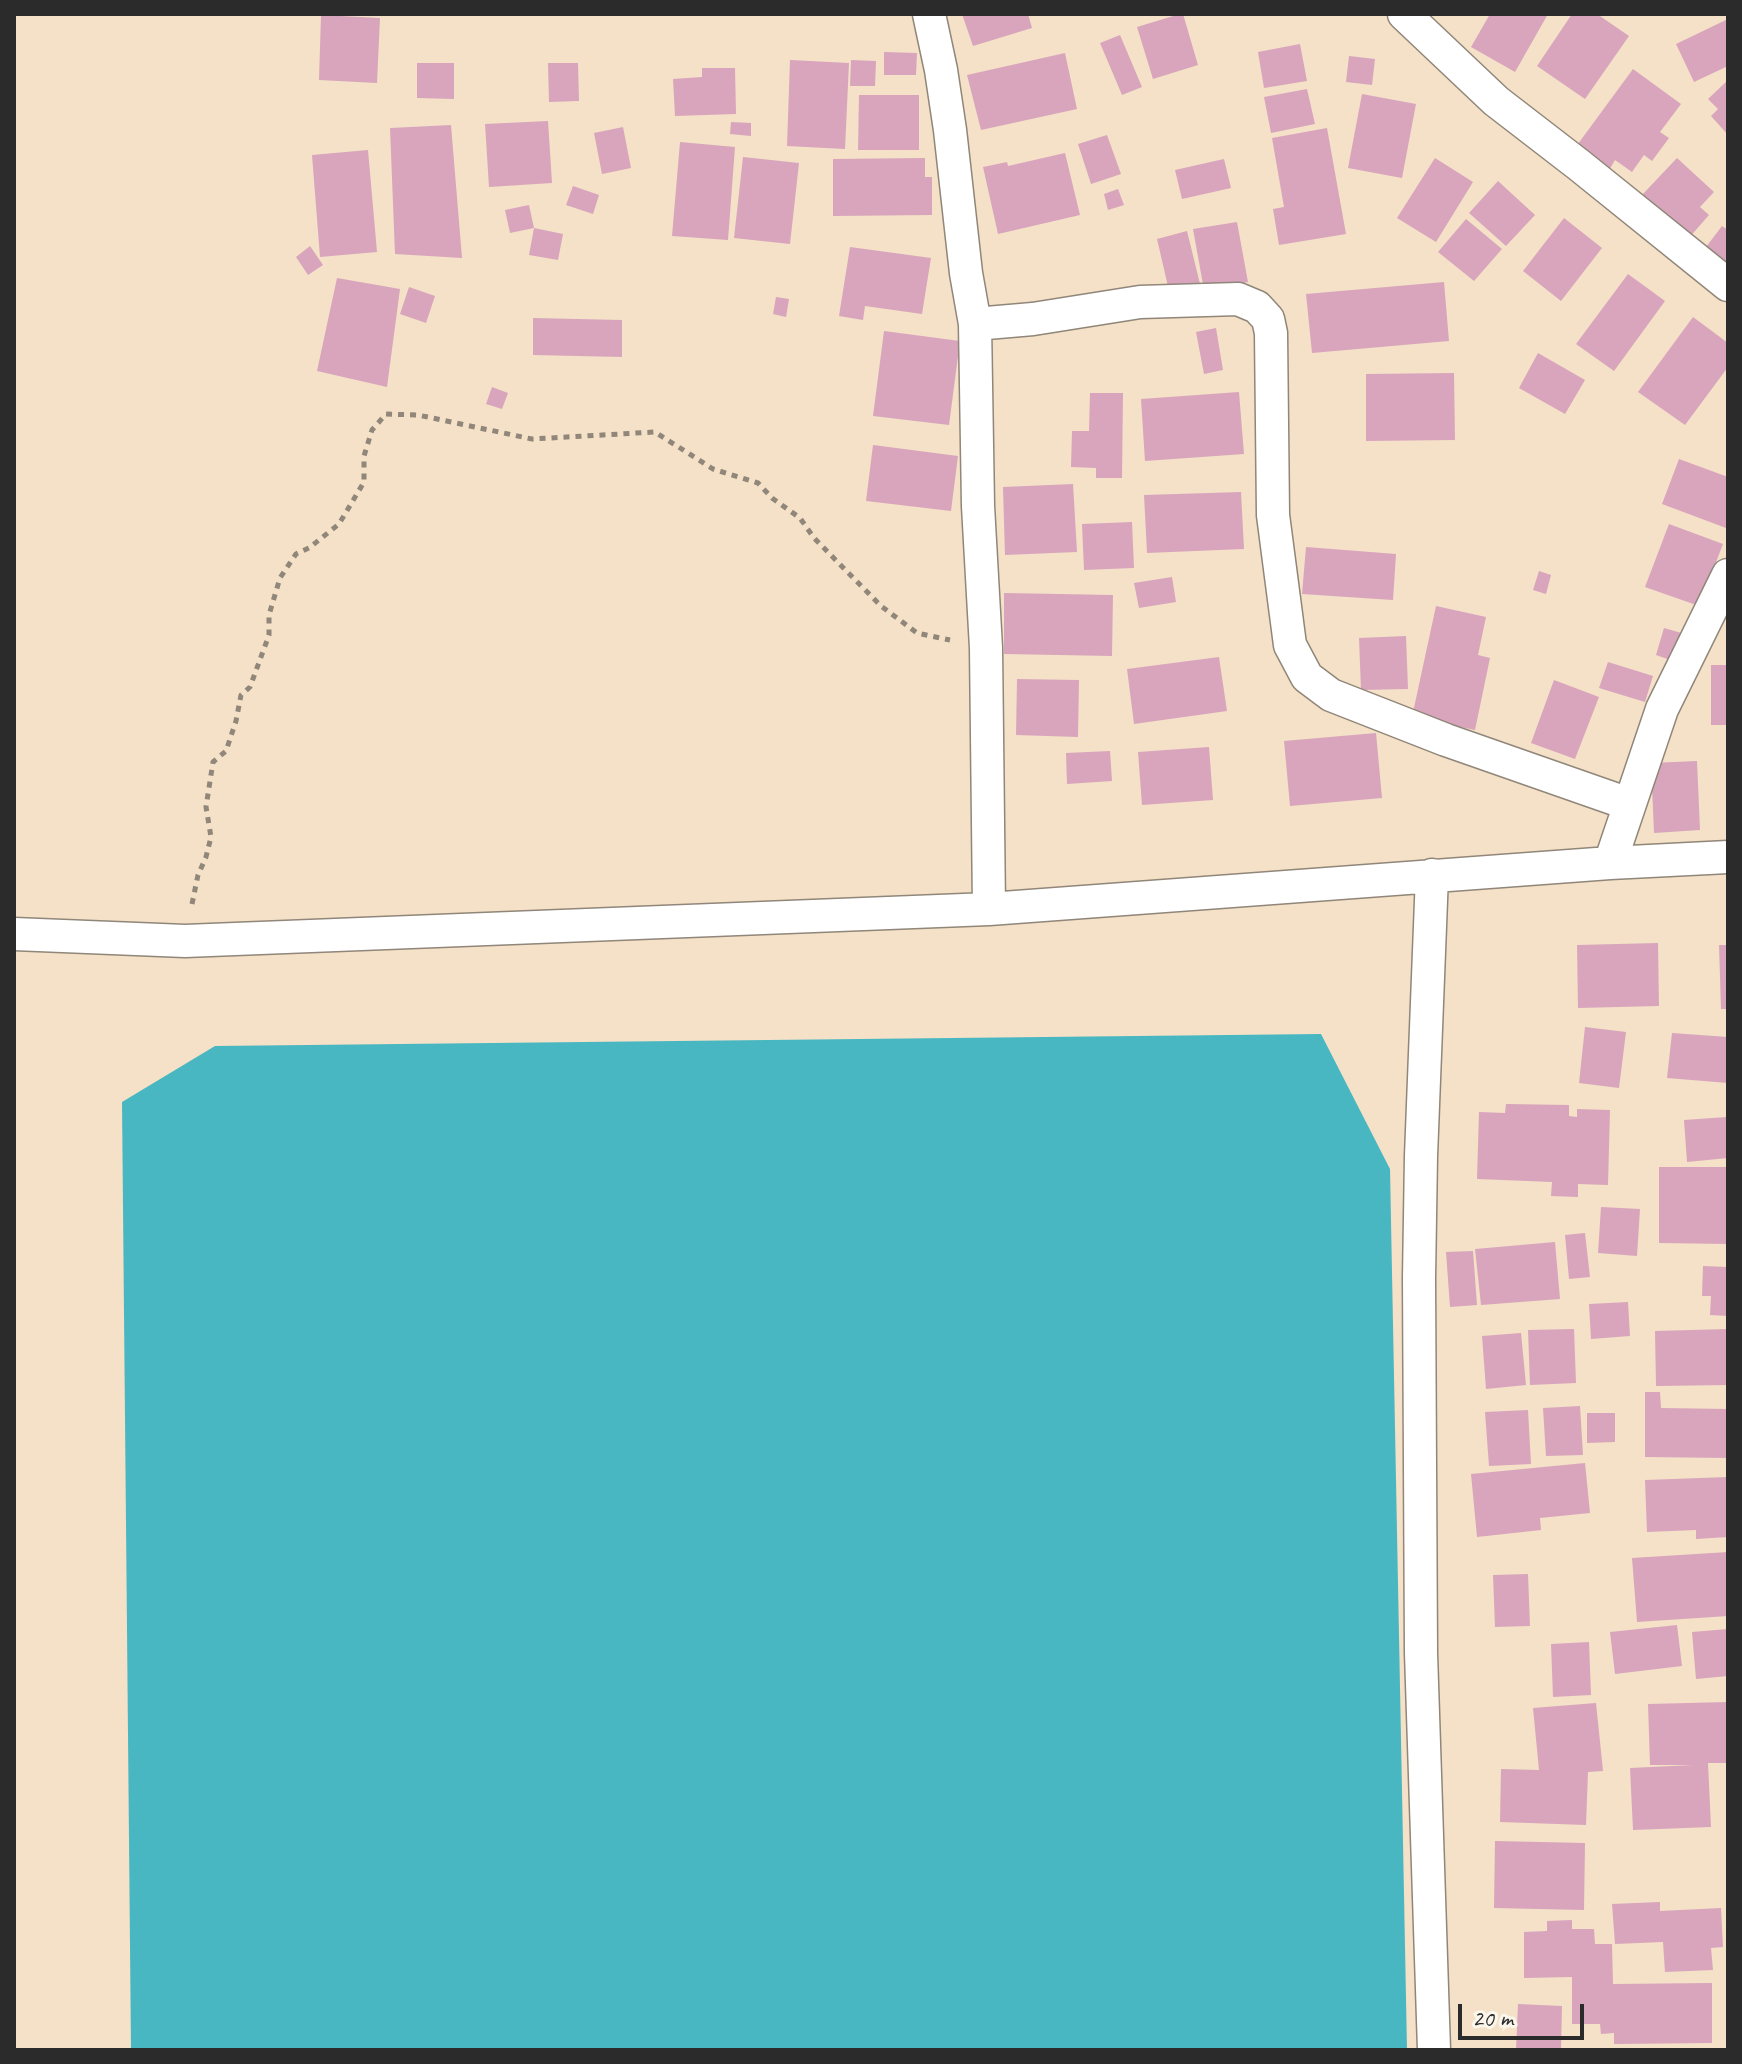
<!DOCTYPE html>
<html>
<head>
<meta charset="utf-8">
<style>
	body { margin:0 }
	#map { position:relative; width:1742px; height:2064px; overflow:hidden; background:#f4e1c7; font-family:Caveat,sans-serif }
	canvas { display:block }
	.frame { position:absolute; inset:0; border:16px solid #2b2b2b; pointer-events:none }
	.scale { position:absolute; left:1458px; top:2004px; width:126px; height:36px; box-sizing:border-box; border:4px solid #2b2b2b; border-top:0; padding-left:10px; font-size:24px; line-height:28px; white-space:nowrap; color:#2b2b2b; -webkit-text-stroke:6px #fbf7ec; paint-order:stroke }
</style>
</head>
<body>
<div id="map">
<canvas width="1742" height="2064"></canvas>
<div class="frame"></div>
<div class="scale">20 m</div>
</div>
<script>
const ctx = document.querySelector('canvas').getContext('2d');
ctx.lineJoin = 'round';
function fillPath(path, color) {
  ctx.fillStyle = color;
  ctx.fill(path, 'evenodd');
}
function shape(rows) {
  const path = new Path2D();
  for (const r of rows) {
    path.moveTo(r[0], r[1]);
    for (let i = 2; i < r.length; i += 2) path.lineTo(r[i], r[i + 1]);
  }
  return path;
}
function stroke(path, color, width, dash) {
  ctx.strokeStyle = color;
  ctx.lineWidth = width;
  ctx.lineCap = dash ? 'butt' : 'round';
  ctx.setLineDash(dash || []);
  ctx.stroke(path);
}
fillPath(shape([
	[1321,1034,1390,1169,1407,2050,131,2050,122,1102,215,1046]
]), '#48b7c1');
fillPath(shape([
	[962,14,1028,14,1032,28,973,46],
	[1180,14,1183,14,1198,65,1153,79,1137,27],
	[1490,14,1548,14,1515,72,1471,47],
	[1572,14,1597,14,1629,36,1585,99,1537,66],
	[321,15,380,18,377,83,319,80],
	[1728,19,1728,66,1694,82,1676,44],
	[1120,35,1142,87,1122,95,1100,43],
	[1300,44,1307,81,1264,88,1258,52],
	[884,52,917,53,916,75,884,75],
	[1065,53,1077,109,981,130,967,75],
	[1349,56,1375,59,1372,85,1346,82],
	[790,60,849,63,845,149,787,146],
	[851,60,876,61,875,86,850,86],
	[417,63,454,63,454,99,417,98],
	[548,63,578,63,579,101,549,102],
	[702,68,735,68,736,114,675,116,673,79,702,77],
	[1633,69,1681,104,1660,132,1669,138,1652,161,1644,155,1632,172,1615,160,1608,172,1575,148],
	[1728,80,1728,135,1711,116,1718,109,1708,99],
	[1307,89,1315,124,1271,133,1264,97],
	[1362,94,1416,104,1402,178,1348,168],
	[859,95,919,95,919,150,858,150],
	[548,121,552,183,489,187,485,124],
	[731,122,751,123,751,136,730,134],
	[451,125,462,258,395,254,390,128],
	[623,127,631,168,602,174,594,133],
	[1327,128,1346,234,1279,245,1273,209,1284,207,1272,138],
	[1107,135,1121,174,1091,184,1078,144],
	[680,142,735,147,728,240,672,236],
	[368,150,377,252,320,257,312,155],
	[1065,153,1080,215,998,234,983,167,1007,162,1008,166],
	[743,157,799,163,790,244,734,238],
	[925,158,925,177,932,177,932,215,833,216,833,159],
	[1435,158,1473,182,1436,242,1397,218],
	[1677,158,1714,192,1700,207,1709,215,1688,239,1642,195],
	[1224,159,1231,188,1182,199,1175,170],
	[1498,181,1535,215,1506,246,1469,213],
	[573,186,599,195,593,214,566,205],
	[1118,189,1124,205,1108,210,1104,194],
	[529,205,534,228,510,233,505,210],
	[1564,218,1602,248,1561,301,1523,271],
	[1466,219,1502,249,1474,281,1438,252],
	[1237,222,1248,282,1204,290,1193,229],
	[1722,226,1728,230,1728,265,1706,247],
	[534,228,563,234,558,260,529,255],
	[1187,231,1201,288,1170,295,1157,239],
	[310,246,323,265,308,275,296,257],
	[850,247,931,258,922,314,865,306,863,320,839,316],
	[1628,274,1665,301,1614,371,1576,344],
	[337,278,400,289,387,387,317,371],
	[1444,282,1449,341,1312,353,1306,294],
	[409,287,435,296,426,323,400,314],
	[776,297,789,299,786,317,773,314],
	[1693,317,1728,343,1728,367,1685,425,1638,392],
	[533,318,622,320,622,357,533,355],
	[1216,328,1223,370,1204,374,1196,332],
	[884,331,960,341,949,425,873,416],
	[1538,353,1585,380,1565,414,1519,388],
	[1454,373,1455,440,1366,441,1366,374],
	[492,387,508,393,502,409,486,404],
	[1239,392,1244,454,1145,461,1141,399],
	[1090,393,1123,393,1122,478,1096,478,1096,468,1071,467,1072,431,1089,431],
	[873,445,958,456,951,511,866,501],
	[1679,459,1728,477,1728,522,1726,528,1662,504],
	[1073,484,1077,552,1005,555,1003,487],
	[1241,492,1244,549,1147,553,1144,495],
	[1132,522,1134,568,1084,570,1082,524],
	[1669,524,1723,544,1699,606,1645,587],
	[1306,547,1396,554,1393,600,1302,594],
	[1539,571,1551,575,1546,594,1533,590],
	[1172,577,1176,602,1139,608,1134,583],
	[1004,593,1113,595,1112,656,1004,654],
	[1436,606,1486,617,1478,655,1490,658,1475,730,1412,717],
	[1664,628,1685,634,1676,662,1656,655],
	[1406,636,1408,689,1361,690,1359,638],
	[1219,657,1227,711,1134,724,1127,669],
	[1608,662,1653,676,1645,702,1599,688],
	[1711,665,1728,665,1728,725,1711,725],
	[1017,679,1079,680,1078,737,1016,735],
	[1554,680,1599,697,1575,759,1531,743],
	[1376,733,1382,798,1290,806,1284,741],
	[1209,747,1213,800,1142,805,1138,752],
	[1110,751,1112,781,1067,784,1066,753],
	[1697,761,1700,830,1654,833,1651,763],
	[1658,943,1659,1006,1578,1008,1577,945],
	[1719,945,1728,945,1728,1009,1721,1009],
	[1585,1027,1626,1032,1619,1088,1579,1083],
	[1672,1033,1728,1037,1728,1083,1667,1078],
	[1506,1104,1569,1105,1569,1116,1577,1117,1577,1109,1610,1110,1608,1185,1578,1184,1578,1197,1551,1196,1552,1182,1477,1179,1479,1112,1505,1113],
	[1727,1117,1728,1158,1687,1162,1684,1120],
	[1659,1167,1728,1167,1728,1244,1659,1243],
	[1601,1207,1640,1209,1637,1256,1598,1253],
	[1585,1233,1590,1277,1569,1279,1565,1235],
	[1555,1242,1560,1299,1481,1305,1475,1249],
	[1473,1251,1477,1305,1450,1307,1446,1252],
	[1703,1266,1728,1267,1728,1316,1710,1315,1711,1296,1702,1296],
	[1628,1302,1630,1336,1591,1339,1589,1304],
	[1574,1329,1576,1383,1530,1385,1528,1330],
	[1728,1329,1728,1385,1656,1386,1655,1331],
	[1521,1333,1526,1385,1486,1389,1482,1336],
	[1645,1392,1660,1392,1661,1408,1728,1409,1728,1458,1645,1457],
	[1580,1406,1583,1455,1546,1456,1543,1408],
	[1528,1410,1531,1464,1489,1466,1485,1412],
	[1587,1413,1615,1413,1615,1442,1587,1443],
	[1585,1463,1590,1513,1540,1518,1541,1530,1477,1537,1471,1474],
	[1728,1477,1728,1537,1696,1539,1696,1530,1647,1532,1645,1480],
	[1728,1552,1728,1616,1637,1622,1632,1558],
	[1528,1574,1530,1626,1495,1627,1493,1575],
	[1677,1625,1682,1666,1615,1674,1610,1632],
	[1728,1629,1728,1676,1696,1679,1692,1632],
	[1589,1642,1591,1695,1553,1697,1551,1644],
	[1728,1702,1728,1763,1708,1763,1711,1827,1633,1830,1630,1768,1693,1765,1650,1765,1648,1704],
	[1596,1703,1603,1771,1588,1772,1586,1825,1500,1822,1501,1769,1539,1770,1533,1708],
	[1495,1841,1585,1843,1584,1910,1494,1908],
	[1660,1902,1660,1911,1721,1908,1723,1947,1711,1948,1713,1970,1665,1972,1663,1942,1615,1944,1612,1904],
	[1572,1920,1572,1929,1594,1929,1595,1944,1612,1944,1613,1984,1712,1983,1712,2043,1614,2044,1614,2033,1601,2034,1600,2024,1572,2024,1572,1977,1524,1978,1524,1932,1547,1931,1547,1921],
	[1518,2004,1562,2006,1561,2050,1516,2050]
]), '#d8a5bd');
const minor = shape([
	[929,14,941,70,950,130,966,273,975,324,978,506,986,648,989,909],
	[1404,14,1496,101,1579,165,1728,285],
	[975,324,1033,319,1140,302,1238,299,1257,307,1268,319,1271,333,1273,515,1290,645,1307,677,1331,695,1446,740,1629,804],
	[1610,863,1662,709,1728,575],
	[1432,875,1421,1156,1419,1278,1421,1653,1434,2050],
	[14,934,185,941,989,909,1610,863,1728,857]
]);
stroke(minor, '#908679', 35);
stroke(shape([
	[192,904,198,875,206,857,211,837,206,807,213,762,226,751,236,721,241,695,250,687,269,635,269,615,280,578,296,554,309,548,339,524,364,482,364,456,372,430,386,414,418,415,532,439,655,432,713,469,758,483,772,498,800,518,814,538,881,606,917,633,950,640]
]), '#908679', 5, [6, 6]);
stroke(minor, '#fff', 32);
</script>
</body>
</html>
